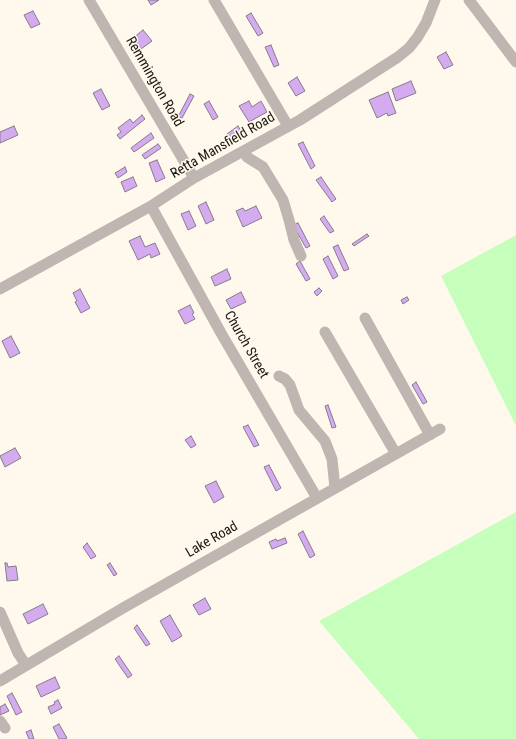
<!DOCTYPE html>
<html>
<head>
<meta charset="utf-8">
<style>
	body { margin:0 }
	canvas { display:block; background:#fff9ed }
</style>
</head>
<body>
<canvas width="516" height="739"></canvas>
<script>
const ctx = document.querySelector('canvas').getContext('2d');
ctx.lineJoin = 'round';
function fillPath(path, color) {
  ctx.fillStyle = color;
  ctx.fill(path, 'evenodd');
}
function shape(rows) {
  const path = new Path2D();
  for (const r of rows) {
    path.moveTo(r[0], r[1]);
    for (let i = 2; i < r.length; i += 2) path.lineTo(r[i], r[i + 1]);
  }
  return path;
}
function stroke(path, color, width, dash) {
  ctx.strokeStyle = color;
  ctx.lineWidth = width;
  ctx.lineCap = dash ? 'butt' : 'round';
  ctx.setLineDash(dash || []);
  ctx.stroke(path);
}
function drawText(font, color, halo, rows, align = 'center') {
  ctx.font = font + ' "Roboto Condensed",sans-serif';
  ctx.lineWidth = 3;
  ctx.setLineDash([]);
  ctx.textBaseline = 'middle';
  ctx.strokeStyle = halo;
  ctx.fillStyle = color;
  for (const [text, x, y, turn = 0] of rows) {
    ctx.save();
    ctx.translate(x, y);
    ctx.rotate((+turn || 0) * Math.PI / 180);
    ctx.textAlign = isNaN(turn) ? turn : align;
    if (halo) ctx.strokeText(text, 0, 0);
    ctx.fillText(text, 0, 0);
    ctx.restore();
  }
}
fillPath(shape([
	[516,235,516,426,441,276],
	[516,512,516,739,419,739,319,621]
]), '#c6febb');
const building = shape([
	[148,0,159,0,151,5,148,0],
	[33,11,40,24,31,28,24,15,33,11],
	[251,13,263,33,258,36,246,16,251,13],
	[143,30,152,41,141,49,133,38,143,30],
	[271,45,279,65,274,67,265,47,271,45],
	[446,52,453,65,444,69,437,57,446,52],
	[297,77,305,91,296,96,288,83,297,77],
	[411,81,416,93,396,101,392,89,411,81],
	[101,89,110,106,102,110,93,93,101,89],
	[388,92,396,113,388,116,387,113,377,118,369,100,388,92],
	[190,94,194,96,182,118,178,117,190,94],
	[209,101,218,117,213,120,204,104,209,101],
	[249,101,252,107,261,101,267,112,249,122,239,106,249,101],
	[142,115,145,119,120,139,117,135,121,132,118,128,130,119,133,123,142,115],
	[14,126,18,135,0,143,0,132,14,126],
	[238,126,243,134,232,142,227,134,238,126],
	[151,133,154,138,134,152,131,148,151,133],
	[303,142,315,166,311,169,298,144,303,142],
	[158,144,161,148,145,159,142,155,158,144],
	[157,160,165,178,156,182,149,163,157,160],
	[125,167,127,172,118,178,115,173,125,167],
	[133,177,137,186,125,192,121,182,133,177],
	[321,177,336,199,332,202,316,180,321,177],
	[206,202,214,220,206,224,198,206,206,202],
	[256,206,262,218,243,227,236,211,243,208,245,211,256,206],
	[189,211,196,226,188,230,181,214,189,211],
	[324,216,334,231,330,233,320,219,324,216],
	[298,223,310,246,306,248,293,225,298,223],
	[367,234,369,236,354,246,352,244,367,234],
	[140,236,145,247,155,243,160,254,151,258,150,254,138,260,129,241,140,236],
	[338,245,349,269,344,271,333,247,338,245],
	[328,256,338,276,333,279,323,259,328,256],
	[300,261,310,279,306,281,296,264,300,261],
	[227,269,231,279,215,286,211,277,227,269],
	[319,288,322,291,317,296,314,292,319,288],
	[80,289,90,308,81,313,75,302,77,301,73,293,80,289],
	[241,292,246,302,231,309,226,300,241,292],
	[407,297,409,300,403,304,401,300,407,297],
	[190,305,194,313,192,314,195,319,185,324,178,311,190,305],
	[11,336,20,353,10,358,2,341,11,336],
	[416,382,427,402,423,404,412,385,416,382],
	[328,405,336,427,332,428,325,406,328,405],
	[248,425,259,445,254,447,243,427,248,425],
	[191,436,196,445,191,448,185,440,191,436],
	[15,448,21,458,5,467,0,456,15,448],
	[269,465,281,488,276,491,264,467,269,465],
	[216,481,224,497,214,503,205,486,216,481],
	[303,531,315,555,310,558,298,534,303,531],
	[285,538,287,543,272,549,269,542,276,539,277,541,285,538],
	[87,543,96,556,91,559,83,547,87,543],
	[5,563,7,563,8,567,16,566,18,580,7,581,5,563],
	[110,563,117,574,114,576,107,565,110,563],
	[205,598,211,609,199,615,193,605,205,598],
	[43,604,48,614,28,624,23,614,43,604],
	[170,615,182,636,172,642,160,621,170,615],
	[137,625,150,644,146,646,134,628,137,625],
	[119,656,132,675,128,678,115,659,119,656],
	[55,677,60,688,41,697,36,686,55,677],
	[12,693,22,712,16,715,7,696,12,693],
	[58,700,62,708,51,714,48,707,55,704,54,702,58,700],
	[5,704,9,711,0,715,0,707,5,704],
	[59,724,67,738,64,739,59,739,53,727,59,724],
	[31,730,34,739,29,739,26,732,31,730]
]);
fillPath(building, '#d5abf0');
stroke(building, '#857b8c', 1);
stroke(shape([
	[89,0,194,178],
	[214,0,288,126],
	[469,0,516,62],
	[245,150,247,157,263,167,283,200,289,220,294,240,301,256],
	[151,206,221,333,317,498],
	[0,289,151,206,194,178,300,120,398,57,409,48,417,38,426,23,435,0],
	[365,318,430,435],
	[325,332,396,454],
	[279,376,285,379,290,385,299,410,325,441,332,459,335,488],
	[0,612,18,653,26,665],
	[0,681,123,608,440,429],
	[0,721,5,728]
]), '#c0b6b1', 11);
drawText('14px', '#1b1811', '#fff9ed', [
	["Remmington Road",154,82,60],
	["Retta Mansfield Road",223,146,-30],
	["Church Street",246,345,60],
	["Lake Road",212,540,-30]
]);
</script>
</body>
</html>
